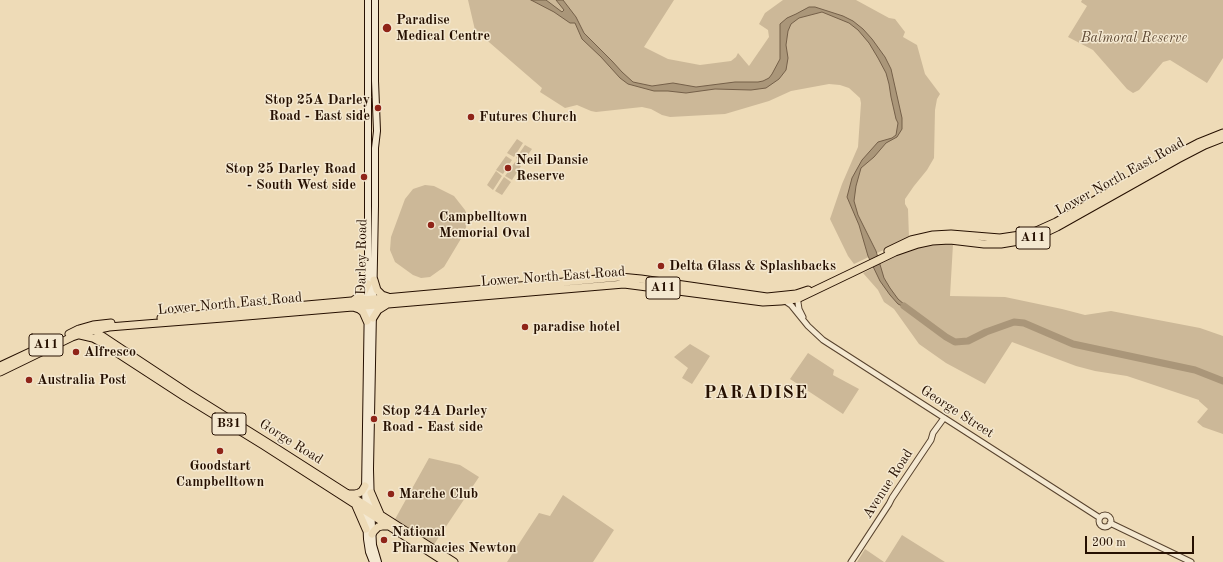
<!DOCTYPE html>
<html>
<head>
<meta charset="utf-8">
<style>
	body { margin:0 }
	#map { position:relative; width:1223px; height:562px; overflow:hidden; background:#eedbb7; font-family:"Old Standard TT",serif }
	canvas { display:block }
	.scale { position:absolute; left:1085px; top:536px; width:109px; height:18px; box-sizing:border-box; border:2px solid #261001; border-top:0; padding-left:5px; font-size:12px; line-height:14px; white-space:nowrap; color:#261001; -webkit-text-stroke:3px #f4e8d0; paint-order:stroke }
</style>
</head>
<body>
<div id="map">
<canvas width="1223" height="562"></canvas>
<div class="scale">200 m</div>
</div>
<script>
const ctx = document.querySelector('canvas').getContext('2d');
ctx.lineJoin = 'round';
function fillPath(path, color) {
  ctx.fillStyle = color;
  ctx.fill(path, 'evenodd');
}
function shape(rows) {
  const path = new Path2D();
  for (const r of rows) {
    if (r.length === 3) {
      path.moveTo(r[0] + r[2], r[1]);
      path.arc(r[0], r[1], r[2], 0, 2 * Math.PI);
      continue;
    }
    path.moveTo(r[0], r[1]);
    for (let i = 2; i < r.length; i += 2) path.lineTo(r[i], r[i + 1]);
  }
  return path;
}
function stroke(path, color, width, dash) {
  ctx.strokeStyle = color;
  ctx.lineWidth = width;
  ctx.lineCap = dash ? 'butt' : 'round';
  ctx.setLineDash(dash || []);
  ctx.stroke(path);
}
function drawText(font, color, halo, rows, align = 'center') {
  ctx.font = font + ' "Old Standard TT",serif';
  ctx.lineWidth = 3;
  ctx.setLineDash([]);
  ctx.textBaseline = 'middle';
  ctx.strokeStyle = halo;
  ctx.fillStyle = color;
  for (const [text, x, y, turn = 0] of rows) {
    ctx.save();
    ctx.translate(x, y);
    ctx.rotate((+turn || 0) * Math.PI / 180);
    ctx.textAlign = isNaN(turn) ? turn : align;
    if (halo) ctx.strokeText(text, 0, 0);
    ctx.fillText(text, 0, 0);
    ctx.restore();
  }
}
fillPath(shape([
	[468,0,674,0,644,47,668,59,700,65,731,61,736,57,738,53,749,66,769,37,768,30,759,24,765,13,783,0,856,0,889,18,895,19,905,32,903,37,917,45,925,74,940,94,937,99,935,110,934,158,927,170,914,186,905,199,905,204,908,209,909,238,854,264,848,256,830,219,842,184,858,147,861,103,860,98,849,88,840,85,829,84,791,91,769,101,725,114,670,117,662,115,651,109,642,107,596,112,591,111,577,105,565,108,540,92,542,88,475,30],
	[1082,0,1223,0,1223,58,1207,83,1170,60,1163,62,1139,90,1133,93,1127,89,1093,50,1068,37,1087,6,1081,2],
	[517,139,523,143,514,157,507,153],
	[525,145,532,149,522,163,516,158],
	[506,156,512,160,503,174,496,170],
	[515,162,521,166,512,180,505,176],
	[496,171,502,176,493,190,487,185],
	[504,177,511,182,502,195,495,191],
	[425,185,434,186,454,196,465,210,468,217,465,232,444,267,430,277,421,278,413,275,395,262,390,250,391,237,405,199,413,189],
	[938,244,953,244,950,296,1005,297,1062,309,1085,315,1111,311,1200,328,1223,336,1223,434,1203,427,1197,422,1208,409,1199,401,1199,400,1127,376,1095,371,1076,366,1012,342,985,384,946,363,919,344,894,309,884,302,878,290,863,273,905,252,921,247],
	[690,344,710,356,692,384,682,378,688,368,674,357],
	[808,353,834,370,833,375,859,389,843,414,790,379],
	[429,458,460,465,479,477,433,546,394,521],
	[563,495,614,530,593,562,507,562,539,513,550,516],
	[902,535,945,562,885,562],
	[865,549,884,562,857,562]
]), '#ccb898');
const water = shape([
	[531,0,546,0,562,12,564,10,556,0,563,0,576,17,584,33,612,61,622,72,633,82,652,86,673,83,696,87,735,82,758,82,763,81,769,78,772,74,780,59,780,24,787,18,796,14,809,7,815,7,843,16,853,21,863,29,872,39,885,57,891,69,902,118,902,129,897,137,886,143,874,157,861,168,856,186,854,201,858,215,876,251,884,278,890,288,898,299,912,311,898,304,890,295,880,281,868,256,859,225,847,197,852,178,862,160,878,142,892,138,896,135,898,123,896,119,891,97,889,84,886,73,878,58,869,43,858,30,849,23,822,12,799,18,791,24,788,31,786,45,788,58,786,70,779,79,766,88,751,90,715,89,686,93,668,91,654,91,628,84,620,78,601,57,582,39,575,23,570,23,554,12,531,0]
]);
fillPath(water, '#aa9679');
stroke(water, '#756049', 1);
stroke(shape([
	[904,306,946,337,955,342,968,341,986,332,1014,322,1024,323,1073,344,1195,370,1223,381]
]), '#aa9679', 7);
const tertiary = shape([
	[797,296,799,309,803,317],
	[785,301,791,305,808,326,823,340,1100,518],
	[1105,521,6],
	[1110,523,1191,562],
	[851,562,889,504,892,498,931,440,933,433,944,418]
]);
const secondary = shape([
	[368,0,368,296,365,491,367,539,369,552,373,562],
	[375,0,375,81,377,131,375,148,375,206,370,469,371,508,373,545,378,562]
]);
const primary = shape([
	[888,251,911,240,933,235,951,234,1000,238,1020,235,1036,231,1056,222,1175,155,1198,143,1223,133],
	[374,280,377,290,382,295,388,297],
	[354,300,363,294,368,284],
	[353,307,359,309,363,312,367,321],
	[161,318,620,277,641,279,767,297,796,294,808,290],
	[373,318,378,310,386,305],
	[94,330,102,336,188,393,279,450,454,562],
	[69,334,79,329,93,325,111,323],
	[80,335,93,338,102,343,185,397,263,445,445,562],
	[0,366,45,345],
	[0,372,72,337,90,331,109,327,146,324,223,318,624,284,763,302,781,301,797,299,895,252,918,244,932,241,950,240,984,244,1001,244,1019,241,1038,236,1057,227,1178,159,1205,145,1223,138],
	[371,493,380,514],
	[349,494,355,494,359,493,362,491,365,486],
	[356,506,366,529],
	[372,534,374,531,378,527,382,526,388,526]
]);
stroke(tertiary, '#58432e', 7);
stroke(secondary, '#261001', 8);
stroke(primary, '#261001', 9);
stroke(tertiary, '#f4e8d0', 5);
stroke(secondary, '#f4e8d0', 6);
stroke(primary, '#eedbb7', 7);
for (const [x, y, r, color] of [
	[387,28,5,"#8f2418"],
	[378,108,4,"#8f2418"],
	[471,117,4,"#8f2418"],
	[508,168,4,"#8f2418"],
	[364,177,4,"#8f2418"],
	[431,225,4,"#8f2418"],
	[661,266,4,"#8f2418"],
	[525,327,4,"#8f2418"],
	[76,352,4,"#8f2418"],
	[29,380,4,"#8f2418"],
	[374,419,4,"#8f2418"],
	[220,451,4,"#8f2418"],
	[391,494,4,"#8f2418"],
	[384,540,4,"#8f2418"]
]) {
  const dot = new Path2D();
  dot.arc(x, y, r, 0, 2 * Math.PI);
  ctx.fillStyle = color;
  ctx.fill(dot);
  stroke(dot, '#f4e8d0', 1.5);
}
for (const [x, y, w] of [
	[1033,238,34],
	[663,288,34],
	[46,345,34],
	[229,424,34]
]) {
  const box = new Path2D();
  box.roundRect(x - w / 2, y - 11, w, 22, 3);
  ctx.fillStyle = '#f4e8d0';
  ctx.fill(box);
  stroke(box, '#261001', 1);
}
drawText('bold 13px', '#261001', null, [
	["A11",1033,238],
	["A11",663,288],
	["A11",46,345],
	["B31",229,424]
]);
drawText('bold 14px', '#261001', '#f4e8d0', [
	["Paradise",396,20],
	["Medical Centre",396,36],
	["Stop 25A Darley",370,100,"right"],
	["Road - East side",370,116,"right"],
	["Futures Church",479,117],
	["Neil Dansie",516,160],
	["Reserve",516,176],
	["Stop 25 Darley Road",356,169,"right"],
	["- South West side",356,185,"right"],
	["Campbelltown",439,217],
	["Memorial Oval",439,233],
	["Delta Glass & Splashbacks",669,266],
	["paradise hotel",533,327],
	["Alfresco",84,352],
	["Australia Post",37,380],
	["Stop 24A Darley",382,411],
	["Road - East side",382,427],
	["Goodstart",220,466,"center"],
	["Campbelltown",220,482,"center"],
	["Marche Club",399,494],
	["National",392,532],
	["Pharmacies Newton",392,548]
], 'left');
drawText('italic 14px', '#604b36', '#f4e8d0', [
	["Balmoral Reserve",1134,38]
]);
drawText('14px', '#261001', '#f4e8d0', [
	["Lower North East Road",1120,177,-29],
	["Darley Road",362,257,-89],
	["Lower North East Road",553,277,-4],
	["Lower North East Road",230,304,-5],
	["George Street",957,412,33],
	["Gorge Road",291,442,32],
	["Avenue Road",888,484,-57]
]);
ctx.letterSpacing = '1px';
drawText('bold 18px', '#261001', '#f4e8d0', [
	["PARADISE",756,393]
]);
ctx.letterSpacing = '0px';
</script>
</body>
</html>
